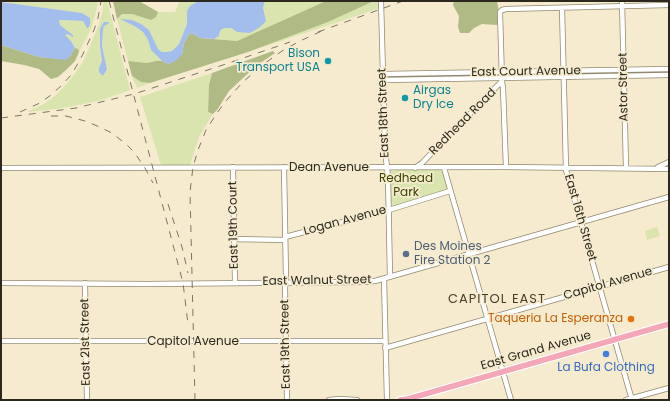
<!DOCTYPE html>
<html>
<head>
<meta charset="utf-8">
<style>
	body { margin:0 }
	#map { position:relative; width:670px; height:401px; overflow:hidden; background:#f6ebcf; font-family:Poppins,sans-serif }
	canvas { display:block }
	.frame { position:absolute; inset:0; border:2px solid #2c281d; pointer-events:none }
</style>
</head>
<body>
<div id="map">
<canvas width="670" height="401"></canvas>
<div class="frame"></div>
</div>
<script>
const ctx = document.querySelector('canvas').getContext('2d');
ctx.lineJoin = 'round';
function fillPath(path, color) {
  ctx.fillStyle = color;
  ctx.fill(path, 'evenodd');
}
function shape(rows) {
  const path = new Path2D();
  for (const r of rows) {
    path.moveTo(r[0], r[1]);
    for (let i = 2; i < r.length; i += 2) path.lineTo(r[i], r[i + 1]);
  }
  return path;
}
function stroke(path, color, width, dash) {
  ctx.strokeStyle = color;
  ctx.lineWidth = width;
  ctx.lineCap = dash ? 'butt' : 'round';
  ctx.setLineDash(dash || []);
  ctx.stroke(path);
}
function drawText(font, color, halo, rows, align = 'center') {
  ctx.font = font + ' Poppins,sans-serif';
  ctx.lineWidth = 3.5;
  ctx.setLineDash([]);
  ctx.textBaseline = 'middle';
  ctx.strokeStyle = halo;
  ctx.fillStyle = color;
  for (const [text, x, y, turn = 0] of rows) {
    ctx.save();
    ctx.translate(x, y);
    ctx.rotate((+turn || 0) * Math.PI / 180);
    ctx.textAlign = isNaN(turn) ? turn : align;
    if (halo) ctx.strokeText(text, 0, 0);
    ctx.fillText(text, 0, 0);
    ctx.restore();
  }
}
fillPath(shape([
	[12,1,98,1,96,12,91,29,79,52,78,49,75,48,71,41,67,38,65,35,68,34,67,30,60,25,58,20,63,20,83,21,85,25,87,16,82,13,6,3],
	[103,1,107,1,130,90,102,100,84,104,57,109,27,112,44,104,56,95,70,80,83,62,93,39,99,24,103,9],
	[108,22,104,26,103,30,102,46,107,69,103,76,99,71,102,61,100,46,100,29],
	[180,1,198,1,190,6,187,11,187,24,179,44,172,51,167,52,162,52,158,49,149,30,122,20,136,27,143,32,148,40,151,50,162,61,156,61,147,63,128,61,117,19,122,14,132,14,151,20,156,17,158,12,175,12],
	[265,1,326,1,237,41,214,39,219,36,220,31,222,29,226,28,231,28,237,32,263,8],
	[374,1,379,1,380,8,248,52,328,22],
	[618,72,618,74,569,75,569,73],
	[212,73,209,85,208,112,213,114,199,137,190,165,161,165,140,97],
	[558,73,558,75,515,76,514,74],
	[496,74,497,76,442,77,441,76,442,75],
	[435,75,436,76,435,77,392,78,392,77,393,76],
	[132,76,141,82,150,83,137,88],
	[397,170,441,170,444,174,447,187,447,190,394,206,392,205,391,203,390,174,391,171],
	[657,227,660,236,647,240,645,231]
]), '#dae4af');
fillPath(shape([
	[113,1,139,1,158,12,156,17,151,20,132,14,122,14,117,19],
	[326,1,374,1,328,22,248,52,150,83,141,82,132,76,128,61,147,63,156,61,162,61,169,64,182,54,184,43,189,34,192,33,200,38,237,41],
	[454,1,497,1,499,12,499,23,497,25,482,24,474,28,469,33,460,33,458,27,459,16,453,5],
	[1,45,39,57,66,59,70,56,75,48,78,49,79,52,75,61,66,70,58,77,51,79,39,69,24,65,1,61],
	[273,51,275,53,256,66,229,91,217,110,213,114,208,112,209,85,212,73]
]), '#b0ba85');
fillPath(shape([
	[198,1,265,1,263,8,266,21,260,27,250,33,237,32,231,28,226,28,222,29,220,31,219,36,214,39,200,38,192,33,189,34,184,43,182,54,177,60,169,64,162,61,151,50,148,40,143,32,136,27,120,19,132,20,141,24,149,30,158,49,162,52,167,52,172,51,179,44,187,24,187,11,190,6],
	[1,2,82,13,90,18,90,24,89,27,87,28,83,21,63,20,59,20,60,25,73,35,73,37,68,34,65,35,71,41,75,48,70,56,66,60,39,57,1,45],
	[104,22,108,22,109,23,104,26,103,30,102,46,107,69,103,76,99,72,99,68,102,61,100,46,100,29,102,25]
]), '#a3beec');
const minor = shape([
	[381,1,385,149,388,177,390,277],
	[622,1,626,168],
	[562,8,566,170,632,400],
	[383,74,669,69],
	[383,80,669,75],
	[502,82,503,88,506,167],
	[233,167,235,282],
	[284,167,286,278,285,288,287,400],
	[658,167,669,162],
	[1,168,506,167,669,169],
	[415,168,422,163,502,81,500,12,502,10,506,9,669,5],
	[444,168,511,400],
	[285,237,389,210,450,191],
	[234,239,285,240],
	[384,279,387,400],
	[1,283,147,284,364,282,375,281,669,197],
	[85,283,87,400],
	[1,341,385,341],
	[385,348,669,267],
	[329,400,339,399,357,400],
	[626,400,669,388]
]);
const major = shape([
	[400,400,408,399,669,324]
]);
stroke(minor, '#92886e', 6);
stroke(major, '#fff', 8);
stroke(minor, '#fff', 4.5);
stroke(major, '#f3a7b7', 5.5);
stroke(shape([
	[109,1,183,283,188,324],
	[318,32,403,1],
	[20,112,40,103,51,95,62,85,72,74,82,56,94,30,98,18,101,1],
	[51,116,66,116,85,121,95,125,112,133,127,145,134,152,145,168,153,183],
	[1,118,76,108,134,94,223,65,290,42],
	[168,204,182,247,188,273],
	[195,400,190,192,193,167,198,150,206,130,217,113,225,102,242,83,261,66,282,51,300,41,324,30]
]), '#7c7564', 1, [7, 7]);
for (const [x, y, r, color] of [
	[328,61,4,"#0f9aa8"],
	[405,98,4,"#0f9aa8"],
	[406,254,4,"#5c6f8a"],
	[631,319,4,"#e8710a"],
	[606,354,4,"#3f7fe0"]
]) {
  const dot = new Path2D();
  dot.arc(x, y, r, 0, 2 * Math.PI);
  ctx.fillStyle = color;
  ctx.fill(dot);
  stroke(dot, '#f6ebcf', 1.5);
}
drawText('12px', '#0d838f', '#f6ebcf', [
	["Bison",320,54],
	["Transport USA",320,68],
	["Airgas",413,91,"left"],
	["Dry Ice",413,105,"left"]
], 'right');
drawText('12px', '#2c281d', '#f6ebcf', [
	["East Court Avenue",526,72,-1],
	["Astor Street",624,87,-91],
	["East 18th Street",384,113,-92],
	["Redhead Road",463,122,-45],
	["Dean Avenue",329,168],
	["East 16th Street",580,218,74],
	["Logan Avenue",345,221,-15],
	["East 19th Court",234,225,-91],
	["East Walnut Street",317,281,-1],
	["Capitol Avenue",608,284,-16],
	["East 21st Street",86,342,-91],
	["Capitol Avenue",193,342],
	["East 19th Street",286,344,-91],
	["East Grand Avenue",536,351,-16]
]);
drawText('12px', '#3b4202', '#f6ebcf', [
	["Redhead",406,179],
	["Park",406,193]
]);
drawText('12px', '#4e5e75', '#f6ebcf', [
	["Des Moines",414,247],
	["Fire Station 2",414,261]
], 'left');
drawText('12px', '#c56008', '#f6ebcf', [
	["Taqueria La Esperanza",623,319]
], 'right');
drawText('12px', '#366cbe', '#f6ebcf', [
	["La Bufa Clothing",606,368]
]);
ctx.letterSpacing = '1px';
drawText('13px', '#463e26', '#f6ebcf', [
	["CAPITOL EAST",497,300]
]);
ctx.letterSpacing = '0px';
</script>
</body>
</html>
